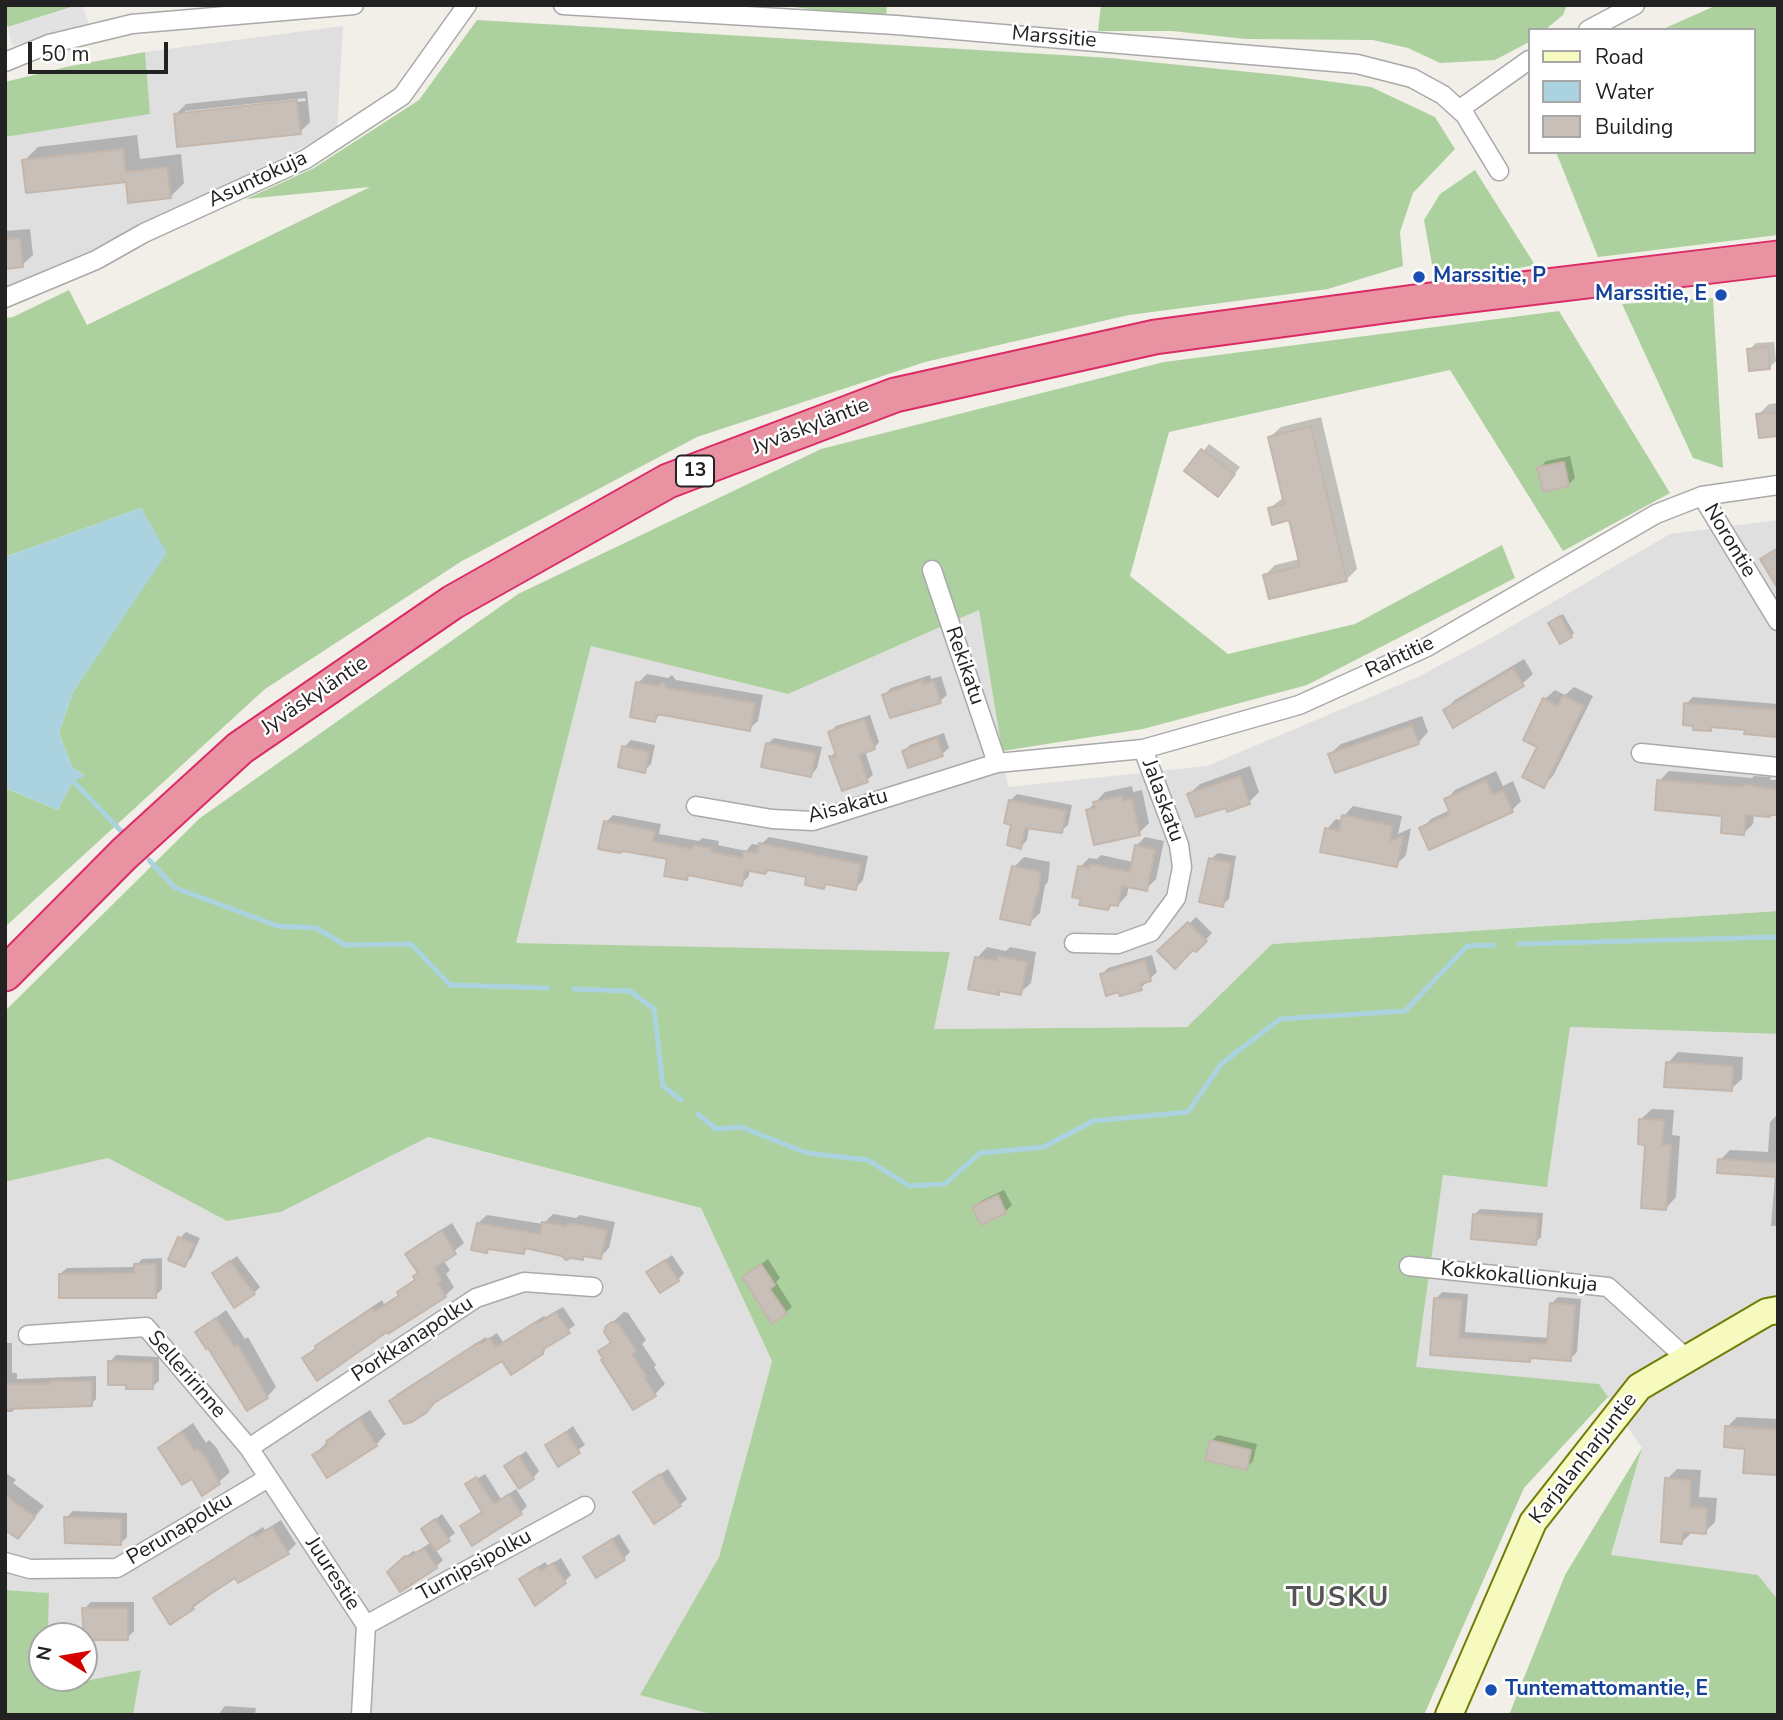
<!DOCTYPE html>
<html>
<head>
<meta charset="utf-8">
<style>
	body { margin:0 }
	#map { position:relative; width:1783px; height:1720px; overflow:hidden; background:#f2efe9; font-family:"Nunito Sans",sans-serif }
	canvas { display:block }
	.frame { position:absolute; inset:0; border:7px solid #222; pointer-events:none }
	.legend { position:absolute; left:1528px; top:28px; width:228px; height:126px; box-sizing:border-box; background:#fff; border:2px solid #a7a7a7; margin:0; padding:9px 12px; list-style:none; font-size:21px; color:#222 }
	.legend li { display:flex; align-items:center; gap:14px; height:35px }
	.legend b { width:35px; border:2px solid #a7a7a7 }
	.north { position:absolute; left:28px; top:1622px; width:70px; height:70px; box-sizing:border-box; background:#fff; border:2px solid #a7a7a7; border-radius:50%; rotate:281deg; font-size:19px; font-weight:700; line-height:28px; text-align:center; color:#222 }
	.north::after { content:''; display:block; margin:auto; width:24px; height:32px; background:#d40000; clip-path:polygon(50% 0,100% 100%,50% 72%,0 100%) }
	.scale { position:absolute; left:28px; top:42px; width:140px; height:32px; box-sizing:border-box; border:4px solid #222; border-top:0; padding-left:9px; font-size:21px; line-height:24px; white-space:nowrap; color:#222; -webkit-text-stroke:5px #fff; paint-order:stroke }
</style>
</head>
<body>
<div id="map">
<canvas width="1783" height="1720"></canvas>
<div class="frame"></div>
<ul class="legend">
<li><b style="height:9px;background:#f7fabf"></b>Road</li>
<li><b style="height:19px;background:#aad3df"></b>Water</li>
<li><b style="height:19px;background:#c7bfb8"></b>Building</li>
</ul>
<div class="north">N</div>
<div class="scale">50 m</div>
</div>
<script>
const ctx = document.querySelector('canvas').getContext('2d');
ctx.lineJoin = 'round';
function fillPath(path, color) {
  ctx.fillStyle = color;
  ctx.fill(path, 'evenodd');
}
function shape(rows) {
  const path = new Path2D();
  for (const r of rows) {
    path.moveTo(r[0], r[1]);
    for (let i = 2; i < r.length; i += 2) path.lineTo(r[i], r[i + 1]);
  }
  return path;
}
function stroke(path, color, width, dash) {
  ctx.strokeStyle = color;
  ctx.lineWidth = width;
  ctx.lineCap = dash ? 'butt' : 'round';
  ctx.setLineDash(dash || []);
  ctx.stroke(path);
}
function drawText(font, color, halo, rows, align = 'center') {
  ctx.font = font + ' "Nunito Sans",sans-serif';
  ctx.lineWidth = 5;
  ctx.setLineDash([]);
  ctx.textBaseline = 'middle';
  ctx.strokeStyle = halo;
  ctx.fillStyle = color;
  for (const [text, x, y, turn = 0] of rows) {
    ctx.save();
    ctx.translate(x, y);
    ctx.rotate((+turn || 0) * Math.PI / 180);
    ctx.textAlign = isNaN(turn) ? turn : align;
    if (halo) ctx.strokeText(text, 0, 0);
    ctx.fillText(text, 0, 0);
    ctx.restore();
  }
}
fillPath(shape([
	[343,26,337,131,89,251,5,287,5,137,149,114,145,52],
	[1778,520,1778,911,1272,944,1187,1027,933,1029,950,953,516,943,591,646,788,694,979,610,1008,787,1207,766,1418,677,1493,637,1670,534],
	[1569,1027,1778,1034,1778,1600,1758,1575,1611,1556,1642,1448,1599,1384,1415,1368,1443,1175,1547,1186],
	[427,1137,701,1208,772,1360,719,1557,641,1695,714,1715,133,1715,141,1670,48,1688,48,1678,84,1678,84,1636,48,1636,49,1593,5,1590,5,1182,108,1158,227,1221,281,1212]
]), '#e0dfdf');
fillPath(shape([
	[5,5,78,5,8,27,5,21],
	[778,5,887,5,886,19],
	[1101,5,1287,6,1567,5,1563,15,1545,30,1529,30,1529,42,1495,60,1440,63,1408,48,1373,40,1246,39,1172,31,1098,31],
	[1717,5,1778,5,1778,235,1598,257,1556,152,1753,152,1753,30,1661,30],
	[477,20,1111,58,1289,76,1371,87,1435,117,1455,149,1413,193,1400,232,1403,266,1328,289,1129,315,925,362,697,437,462,561,265,689,5,927,5,788,58,810,73,781,84,775,72,767,59,733,73,692,166,553,141,508,5,557,5,318,13,317,69,290,87,325,370,187,246,199,314,168,419,100],
	[145,52,150,114,5,137,5,82,66,67],
	[1475,170,1535,265,1502,271,1433,270,1424,220,1440,194],
	[1713,298,1723,468,1693,458,1622,304],
	[1559,311,1670,493,1563,551,1450,370,1169,432,1130,576,1228,654,1355,624,1502,545,1515,578,1307,685,1143,729,1002,751,979,610,788,694,591,646,516,943,950,952,934,1029,1187,1027,1272,944,1778,911,1778,1034,1570,1027,1547,1187,1443,1175,1416,1367,1599,1384,1608,1397,1524,1488,1424,1715,714,1715,640,1695,719,1557,772,1361,701,1208,428,1137,281,1212,227,1221,108,1158,5,1182,5,1011,200,818,518,594,821,449,1164,362],
	[1642,1448,1611,1555,1758,1575,1778,1600,1778,1715,1509,1715,1565,1575],
	[5,1590,49,1593,48,1636,42,1636,42,1678,48,1678,48,1688,141,1670,133,1715,5,1715]
]), '#add19e');
fillPath(shape([
	[78,5,82,5,89,24,12,46,8,27]
]), '#e2e2e2');
fillPath(shape([
	[141,508,167,553,73,692,59,733,72,767,85,776,73,781,58,810,5,788,5,557]
]), '#aad3df');
fillPath(shape([
	[307,91,310,122,300,132,176,114,186,104],
	[305,98,306,101,185,114,185,111],
	[137,135,140,159,181,154,184,183,170,197,127,180,24,161,38,147],
	[30,229,33,255,22,265,5,267,5,231],
	[1774,342,1776,361,1769,368,1749,350,1756,343],
	[1778,403,1778,434,1758,415,1769,404],
	[1321,417,1357,569,1347,579,1265,575,1275,565,1300,559,1290,518,1270,508,1284,497,1270,437,1281,427],
	[1209,444,1240,467,1224,488,1187,471],
	[1570,456,1575,478,1568,485,1539,468,1546,461],
	[1563,614,1574,633,1571,636,1553,620],
	[1524,659,1533,674,1522,684,1445,710,1455,700],
	[647,674,668,678,672,675,676,680,763,695,758,721,749,729,662,713,654,720,638,683],
	[930,675,931,679,941,676,947,695,940,701,892,716,884,695,891,688],
	[1574,687,1593,696,1553,776,1543,786,1539,747,1545,699,1555,690,1565,695],
	[1693,697,1778,704,1778,735,1746,729,1714,726,1710,729,1695,724,1686,704],
	[870,715,879,742,874,748,865,751,873,775,867,780,843,789,831,756,837,751,830,732,836,726],
	[1422,716,1428,732,1418,743,1330,754,1341,744],
	[944,733,949,748,942,754,904,751,910,745],
	[774,738,822,747,817,768,811,775,767,744],
	[631,740,655,745,651,764,644,771,624,747],
	[1250,766,1259,792,1249,802,1227,806,1189,794,1200,784],
	[1496,771,1503,786,1513,781,1521,801,1512,810,1421,829,1431,819,1450,810,1446,800,1455,790],
	[1669,771,1752,778,1754,776,1771,777,1770,780,1778,780,1778,816,1754,814,1753,824,1744,833,1724,814,1659,781],
	[1132,786,1133,792,1142,790,1149,823,1139,833,1088,810,1105,792],
	[1017,794,1072,805,1068,825,1061,831,1029,827,1027,840,1021,847,1013,823,1011,800],
	[1353,806,1402,816,1398,834,1411,828,1406,855,1396,865,1327,829,1336,819,1343,821,1344,816],
	[613,815,661,824,659,834,699,841,702,838,719,841,718,845,746,851,752,844,760,845,769,837,868,856,863,880,856,888,828,882,824,887,808,876,768,868,750,869,749,876,741,884,691,874,687,878,669,858,606,822],
	[1145,837,1164,841,1156,879,1146,889,1129,885,1127,895,1118,905,1113,904,1108,909,1080,867,1089,858,1097,859,1101,855,1133,862,1136,846],
	[1218,853,1236,856,1229,899,1222,905,1211,859],
	[1024,857,1050,862,1048,882,1045,885,1040,913,1029,923,1014,867],
	[1196,917,1212,933,1196,950,1182,931],
	[987,947,1006,951,1010,947,1036,952,1031,983,1020,993,1002,989,998,993,977,958],
	[1152,955,1157,972,1141,988,1102,974,1108,968],
	[1678,1052,1743,1057,1742,1079,1731,1089,1668,1063],
	[1778,1061,1778,1092,1776,1092],
	[1652,1109,1674,1110,1672,1135,1680,1136,1676,1197,1666,1208,1641,1119],
	[1778,1114,1778,1235,1777,1226,1771,1226,1775,1176,1720,1160,1730,1150,1768,1152,1770,1122],
	[1004,1190,1012,1205,1005,1212,974,1208,981,1201],
	[1480,1209,1543,1213,1541,1237,1535,1243,1474,1215],
	[553,1214,576,1218,580,1215,615,1222,609,1248,600,1257,586,1254,582,1258,529,1247,524,1252,490,1247,487,1251,478,1223,487,1215,543,1224],
	[452,1223,464,1243,443,1260,450,1270,446,1274,454,1287,445,1296,387,1329,304,1358,326,1338,382,1300,384,1304,400,1294,416,1278,419,1272,407,1254,417,1245],
	[186,1232,200,1238,191,1258,184,1265,180,1238],
	[672,1255,684,1273,678,1280,649,1272],
	[237,1256,260,1287,254,1293,214,1273],
	[162,1258,162,1289,155,1296,60,1274,67,1268,135,1267,142,1259],
	[768,1259,780,1278,776,1282,792,1307,785,1313,744,1277],
	[1442,1292,1468,1294,1465,1332,1549,1338,1551,1304,1558,1297,1581,1299,1577,1352,1570,1359,1533,1356,1529,1360,1432,1354,1436,1299],
	[563,1307,575,1325,549,1344,542,1353,503,1359,391,1401,397,1394,486,1337,488,1339,497,1333,503,1342,544,1316,546,1317],
	[226,1310,245,1339,248,1337,276,1387,267,1397,197,1332],
	[624,1312,628,1313,646,1340,642,1344,656,1365,654,1367,665,1384,655,1394,605,1358,601,1351,612,1340,607,1327],
	[5,1315,6,1343,12,1343,12,1373,17,1373,17,1379,96,1376,96,1399,91,1404,16,1407,12,1412,5,1412],
	[116,1355,159,1357,159,1381,152,1387,110,1362],
	[370,1410,386,1434,376,1445,314,1455,338,1431],
	[1737,1417,1778,1419,1778,1474,1727,1427],
	[193,1423,206,1443,209,1440,216,1447,230,1472,219,1482,203,1493,192,1477,161,1448,171,1438],
	[573,1426,585,1445,559,1464,547,1446],
	[1218,1435,1257,1444,1253,1461,1246,1468,1211,1441],
	[526,1451,539,1471,533,1478,506,1466],
	[668,1469,687,1499,680,1505,635,1492],
	[1677,1469,1701,1470,1699,1497,1717,1498,1715,1522,1705,1532,1693,1531,1682,1542,1667,1479],
	[5,1472,16,1480,13,1483,44,1506,17,1537,5,1528],
	[484,1472,501,1499,516,1489,527,1506,521,1512,462,1526,484,1510,472,1482,485,1474],
	[73,1511,127,1513,127,1537,120,1544,66,1518],
	[442,1514,455,1533,435,1549,443,1560,436,1567,396,1566,413,1551,417,1552,431,1542,423,1529],
	[281,1520,296,1544,288,1552,235,1576,193,1608,156,1599,164,1590,263,1527,265,1530],
	[619,1534,630,1552,624,1558,585,1558],
	[561,1558,571,1575,565,1581,521,1579,545,1562,548,1566],
	[91,1602,134,1602,134,1631,127,1638,84,1609],
	[225,1706,256,1708,255,1715,218,1715]
]), '#0003');
stroke(shape([
	[73,781,124,834],
	[149,860,175,888,278,926,316,928,345,945,411,944,450,985,547,988],
	[1519,944,1778,937],
	[574,989,630,991,654,1009,663,1086,681,1100],
	[698,1114,716,1129,741,1127,807,1153,868,1160,909,1186,945,1184,980,1153,1044,1147,1093,1121,1188,1112,1221,1064,1280,1019,1405,1011,1467,946,1493,945]
]), '#aad3df', 5);
const building = shape([
	[297,100,301,134,177,147,174,114,297,100],
	[123,149,126,172,167,167,171,198,128,203,126,182,26,193,22,160,123,149],
	[20,238,23,267,5,269,5,240,20,238],
	[1768,347,1770,369,1749,371,1747,349,1768,347],
	[1778,412,1778,436,1759,438,1756,414,1778,412],
	[1311,426,1347,581,1269,599,1263,575,1300,566,1289,520,1272,525,1268,508,1284,504,1268,437,1311,426],
	[1201,449,1235,474,1218,497,1184,471,1201,449],
	[1564,462,1569,486,1543,492,1537,467,1564,462],
	[1778,548,1778,589,1760,559,1778,548],
	[1560,616,1572,637,1560,644,1548,623,1560,616],
	[1513,668,1524,686,1453,728,1443,710,1513,668],
	[923,680,924,684,934,681,941,703,890,718,882,695,923,680],
	[636,682,658,686,663,682,667,688,755,703,750,731,657,714,655,722,630,717,636,682],
	[1563,695,1584,706,1544,788,1522,777,1537,747,1523,740,1543,698,1558,706,1563,695],
	[1684,703,1778,710,1778,737,1744,734,1745,730,1711,727,1711,731,1693,730,1693,726,1683,725,1684,703],
	[864,719,875,749,859,755,868,782,842,791,829,756,837,758,828,732,864,719],
	[1412,725,1419,744,1335,773,1328,754,1412,725],
	[937,738,943,756,908,768,902,751,937,738],
	[766,743,816,753,811,777,761,767,766,743],
	[622,746,649,752,645,773,618,767,622,746],
	[1240,776,1250,804,1227,812,1226,808,1196,817,1187,794,1240,776],
	[1486,780,1493,795,1503,790,1513,812,1429,850,1419,828,1450,814,1444,799,1486,780],
	[1657,780,1743,787,1743,784,1778,790,1778,815,1770,815,1770,817,1746,815,1744,835,1721,833,1722,816,1655,810,1657,780],
	[1122,796,1123,801,1132,799,1140,835,1094,845,1086,810,1095,808,1093,802,1122,796],
	[1009,800,1066,811,1062,833,1025,828,1021,849,1007,845,1011,825,1004,823,1009,800],
	[1342,815,1393,826,1390,841,1403,836,1397,867,1320,852,1325,828,1339,831,1342,815],
	[604,821,655,831,653,841,692,849,693,845,712,848,711,852,742,858,743,851,757,853,759,843,861,864,856,890,825,884,824,889,805,885,806,877,768,870,765,874,745,870,742,886,688,875,687,880,664,876,667,859,623,851,620,853,598,849,604,821],
	[1135,845,1155,850,1147,891,1122,886,1118,906,1110,905,1108,910,1079,905,1081,899,1072,897,1078,866,1089,868,1090,864,1130,872,1135,845],
	[1209,858,1231,863,1223,907,1199,902,1209,858],
	[1012,866,1041,872,1038,894,1036,897,1030,925,1000,919,1012,866],
	[1188,922,1207,941,1196,952,1193,950,1175,969,1157,951,1188,922],
	[998,956,1027,962,1021,995,999,991,999,995,968,989,975,957,997,961,998,956],
	[1145,960,1151,981,1140,984,1142,990,1120,996,1118,992,1106,996,1100,974,1145,960],
	[1666,1062,1733,1066,1732,1091,1664,1087,1666,1062],
	[1639,1119,1664,1120,1662,1145,1671,1145,1666,1210,1641,1208,1645,1145,1638,1144,1639,1119],
	[1718,1159,1778,1163,1778,1177,1717,1173,1718,1159],
	[998,1195,1006,1213,981,1225,972,1207,998,1195],
	[1473,1214,1538,1218,1536,1245,1471,1239,1473,1214],
	[542,1222,565,1226,570,1223,607,1230,601,1259,583,1256,583,1260,571,1258,566,1260,562,1256,525,1248,524,1254,488,1249,487,1253,471,1250,477,1223,540,1234,542,1222],
	[442,1230,456,1254,434,1268,442,1281,438,1283,446,1297,388,1334,387,1332,317,1381,302,1358,316,1349,315,1346,359,1317,372,1308,374,1312,399,1296,397,1292,415,1280,413,1276,418,1273,405,1254,442,1230],
	[178,1237,194,1244,185,1267,168,1260,178,1237],
	[665,1260,679,1281,660,1293,646,1272,665,1260],
	[230,1261,255,1294,234,1308,212,1273,230,1261],
	[134,1264,156,1264,156,1298,59,1298,59,1274,134,1273,134,1264],
	[761,1264,775,1285,770,1289,787,1314,772,1324,742,1277,761,1264],
	[1434,1298,1462,1300,1459,1338,1547,1344,1550,1303,1575,1305,1571,1361,1530,1358,1530,1362,1430,1355,1434,1298],
	[556,1312,570,1333,544,1349,543,1354,511,1375,502,1361,434,1403,426,1413,412,1422,404,1424,389,1401,479,1342,481,1344,490,1338,496,1347,536,1322,538,1323,556,1312],
	[216,1318,235,1347,238,1345,268,1398,247,1411,208,1348,206,1349,195,1332,216,1318],
	[612,1322,618,1323,637,1351,632,1354,647,1377,645,1378,656,1396,633,1410,601,1360,603,1359,598,1351,611,1343,604,1332,606,1326,612,1322],
	[108,1361,153,1363,153,1389,126,1389,126,1385,108,1385,108,1361],
	[50,1381,92,1381,92,1406,5,1409,5,1384,50,1384,50,1381],
	[360,1419,377,1446,327,1478,312,1455,328,1445,326,1441,360,1419],
	[1725,1426,1778,1430,1778,1475,1743,1473,1745,1449,1724,1447,1725,1426],
	[182,1432,195,1451,198,1449,206,1458,220,1484,202,1496,192,1479,182,1485,158,1448,182,1432],
	[566,1432,580,1453,558,1467,545,1445,566,1432],
	[1210,1440,1251,1450,1247,1470,1205,1460,1210,1440],
	[519,1456,534,1479,519,1489,504,1466,519,1456],
	[660,1474,681,1506,654,1524,633,1492,660,1474],
	[476,1477,494,1504,509,1494,522,1514,472,1546,460,1526,482,1512,465,1484,476,1477],
	[1665,1478,1691,1480,1690,1507,1707,1508,1706,1534,1683,1532,1682,1544,1661,1542,1665,1478],
	[5,1495,35,1517,18,1539,5,1530,5,1495],
	[64,1517,121,1519,121,1545,65,1543,64,1517],
	[435,1519,450,1541,435,1551,421,1529,435,1519],
	[272,1527,289,1554,238,1583,235,1578,192,1606,194,1609,170,1625,153,1598,253,1534,256,1537,272,1527],
	[612,1539,625,1560,596,1578,583,1557,612,1539],
	[424,1548,437,1568,400,1592,387,1572,405,1556,409,1557,424,1548],
	[553,1563,566,1583,535,1606,519,1579,538,1567,541,1571,553,1563],
	[82,1608,128,1608,128,1640,84,1640,82,1608]
]);
fillPath(building, '#c7bfb8');
stroke(building, '#c4b6ab', 2);
const street = shape([
	[563,5,896,25,1357,64,1412,78,1443,95,1465,115,1499,171],
	[1588,30,1635,5],
	[5,62,49,44,132,24,354,5],
	[1460,109,1529,60],
	[5,298,96,260,144,233,306,159,402,96,467,5],
	[1702,496,1778,621],
	[932,570,997,763],
	[1641,753,1778,767],
	[696,806,772,819,813,821,997,763,1143,749,1299,705,1427,647,1656,514,1702,496,1778,485],
	[1074,943,1118,944,1151,932,1176,898,1182,867,1179,845,1143,749],
	[1409,1266,1608,1287,1687,1359],
	[28,1335,146,1327,249,1448,366,1625,361,1715],
	[249,1448,476,1298,524,1282,593,1287],
	[5,1562,30,1569,117,1568,268,1478],
	[366,1625,585,1506]
]);
const secondary = shape([
	[1449,1715,1533,1522,1639,1387,1767,1312,1778,1310]
]);
const highway = shape([
	[5,974,124,854,240,748,453,602,668,481,895,395,1155,337,1422,301,1778,258]
]);
stroke(street, '#a9a9a9', 21);
stroke(secondary, '#707d05', 30);
stroke(highway, '#dc2a67', 37);
stroke(street, '#fff', 18);
stroke(secondary, '#f7fabf', 26);
stroke(highway, '#e892a2', 33);
for (const [x, y, r, color] of [
	[1419,277,7,"#1a4fb4"],
	[1721,295,7,"#1a4fb4"],
	[1491,1690,7,"#1a4fb4"]
]) {
  const dot = new Path2D();
  dot.arc(x, y, r, 0, 2 * Math.PI);
  ctx.fillStyle = color;
  ctx.fill(dot);
  stroke(dot, '#fff', 2.5);
}
for (const [x, y, w] of [
	[695,471,38]
]) {
  const box = new Path2D();
  box.roundRect(x - w / 2, y - 15.5, w, 31, 5);
  ctx.fillStyle = '#fff';
  ctx.fill(box);
  stroke(box, '#222', 2);
}
drawText('bold 19px', '#222', null, [
	["13",695,471]
]);
drawText('21px', '#222', '#fff', [
	["Marssitie",1054,38,5],
	["Asuntokuja",258,180,-25],
	["Jyväskyläntie",811,427,-21],
	["Norontie",1729,541,59],
	["Rahtitie",1400,658,-25],
	["Rekikatu",964,666,71],
	["Jyväskyläntie",315,696,-34],
	["Jalaskatu",1162,801,70],
	["Aisakatu",848,807,-15],
	["Kokkokallionkuja",1519,1278,6],
	["Porkkanapolku",413,1340,-33],
	["Selleririnne",186,1375,49],
	["Karjalanharjuntie",1584,1459,-52],
	["Perunapolku",180,1530,-31],
	["Turnipsipolku",475,1566,-29],
	["Juurestie",332,1574,57]
]);
drawText('bold 21px', '#164399', '#fff', [
	["Marssitie, P",1433,277],
	["Marssitie, E",1707,295,"right"],
	["Tuntemattomantie, E",1505,1690]
], 'left');
ctx.letterSpacing = '2px';
drawText('bold 28px', '#555', '#fff', [
	["TUSKU",1338,1599]
]);
ctx.letterSpacing = '0px';
</script>
</body>
</html>
